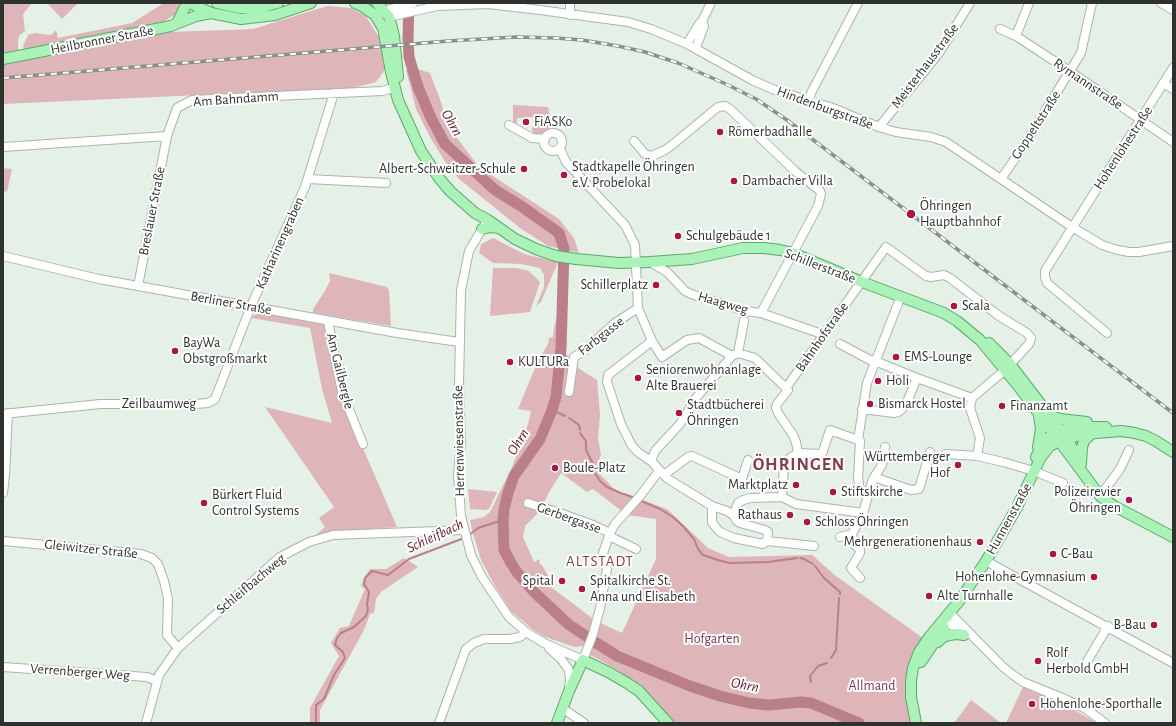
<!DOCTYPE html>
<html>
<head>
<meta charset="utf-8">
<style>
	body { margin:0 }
	#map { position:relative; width:1176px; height:726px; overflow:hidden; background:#e5f1e6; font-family:"Alegreya Sans",sans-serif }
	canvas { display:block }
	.frame { position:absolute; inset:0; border:4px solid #2e322e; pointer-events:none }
</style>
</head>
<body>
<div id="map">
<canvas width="1176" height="726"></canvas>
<div class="frame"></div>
</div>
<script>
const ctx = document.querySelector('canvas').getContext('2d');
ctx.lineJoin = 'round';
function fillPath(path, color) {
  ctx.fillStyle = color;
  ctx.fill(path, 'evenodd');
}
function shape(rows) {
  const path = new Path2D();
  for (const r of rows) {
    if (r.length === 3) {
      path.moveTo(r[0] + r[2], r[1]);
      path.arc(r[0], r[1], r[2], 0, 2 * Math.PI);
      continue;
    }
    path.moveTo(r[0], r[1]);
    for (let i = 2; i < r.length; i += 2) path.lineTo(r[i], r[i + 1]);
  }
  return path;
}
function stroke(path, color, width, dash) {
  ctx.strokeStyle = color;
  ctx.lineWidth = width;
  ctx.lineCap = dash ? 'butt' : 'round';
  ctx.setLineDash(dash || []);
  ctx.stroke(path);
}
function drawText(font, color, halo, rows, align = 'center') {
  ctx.font = font + ' "Alegreya Sans",sans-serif';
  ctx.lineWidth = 4;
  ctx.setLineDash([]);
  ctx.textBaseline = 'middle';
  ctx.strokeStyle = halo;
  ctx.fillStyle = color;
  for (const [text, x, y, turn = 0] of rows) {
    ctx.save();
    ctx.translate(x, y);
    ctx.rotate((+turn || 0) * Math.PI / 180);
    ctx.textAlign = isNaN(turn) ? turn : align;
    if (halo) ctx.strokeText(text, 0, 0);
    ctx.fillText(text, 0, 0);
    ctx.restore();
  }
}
fillPath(shape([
	[3,3,32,3,23,14,25,31,19,36,18,42,18,53,3,56],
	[47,3,78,3,62,19],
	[164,3,179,3,180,8,176,18,172,16,165,21,25,52,23,46,28,35,34,33,51,35,56,30,58,38,132,23],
	[327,6,351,8,366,16,380,39,387,67,376,82,353,88,3,104,3,62,169,32,253,29],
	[415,68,430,73,441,102,445,117,454,134,479,167,559,219,574,238,579,253,548,246,520,228,459,179,444,160,430,137,416,109,406,70],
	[513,105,548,107,551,120,550,134,546,136,536,137,532,131,532,127,537,126,536,125,535,117,517,118,517,126,509,125,513,122],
	[3,168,12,169,7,192,3,191],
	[493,238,524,254,558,262,541,302,536,306,544,287,544,275,540,268,521,264,493,263,479,253,481,244],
	[493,268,516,268,529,271,540,282,530,312,490,316],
	[329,273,387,287,389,290,391,326,313,313,313,309,325,291,330,281],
	[260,312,326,323,350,418,397,527,344,531,315,536,325,527,319,518,334,507,265,407,332,423,322,389,310,328,251,318,254,315],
	[558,315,565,316,564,351,578,368,597,380,600,415,598,439,601,454,596,470,615,490,667,509,708,548,729,557,812,555,836,576,927,641,913,668,914,723,668,723,643,690,618,670,590,655,589,650,595,623,583,646,575,647,545,637,532,629,511,611,495,586,481,560,472,530,470,520,484,517,490,512,512,467,528,424,531,411,518,409,537,363,548,344,549,338,553,337,554,327],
	[561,473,587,492,593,489,627,515,656,519,656,559,622,633,596,621,547,584,550,581,550,579,542,565,540,564,539,559,534,562,523,537,525,526,541,510,548,494],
	[468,489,497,492,489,509,485,510,470,509],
	[404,558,418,567,381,592,376,599,374,613,370,614,364,630,320,710,320,723,310,723,310,708,339,656,331,643,340,628,349,626,365,589,361,586,364,578,370,569,386,569],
	[1023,687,1066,705,1097,723,1006,723],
	[971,700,1001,723,954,723]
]), '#deb6ba');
stroke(shape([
	[552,410,565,416],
	[569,418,579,425,580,430],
	[580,433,586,441,586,450,593,464,593,470,600,481,607,487,623,494],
	[624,494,635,498],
	[639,500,660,509,673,517,684,527,693,538],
	[468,536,478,528,503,520],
	[694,539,698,549,703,555,718,560,729,563,768,562,797,558],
	[800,558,804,559,813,564],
	[815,566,824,578,840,592,840,594],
	[831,658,836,650,839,598],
	[811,682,810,676,818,666,827,663],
	[316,723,316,705,324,699,334,675,345,658,343,652,335,645,337,638,341,633,354,627,366,616,368,610,367,605,369,592,364,584,365,578,372,571,388,575,409,559,464,538]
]), '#ba7f88', 2);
stroke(shape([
	[409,3,408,39,409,57,418,87,431,118,445,144,495,190,521,206,559,233,564,249,561,348,556,397,552,410,540,439,514,476,508,493,504,509,503,520,504,550,510,561,516,571,534,592,568,624,598,644,617,656,690,686,720,696,749,703,769,705,801,702,811,703,859,723]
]), '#ba7f88', 11);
const minor = shape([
	[570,3,570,15],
	[1161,3,1173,10],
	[383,11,413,3],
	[389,17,437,6,488,4,540,10,628,22,651,29,687,44,754,81,775,90,830,107,879,127,896,132,931,137,946,142,1072,227,1102,245,1118,250,1129,252,1139,252,1173,246],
	[1000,29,1016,36,1071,72,1173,142],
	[1016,36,1029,3],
	[687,44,699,24,702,21,711,3],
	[696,48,704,26,702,21],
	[1163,83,1173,89],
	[809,101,811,93,858,3],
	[509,125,532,138,545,139],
	[879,127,939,53,970,3],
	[553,142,9],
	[634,141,645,154,652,156,665,150,672,145,718,107,725,106,730,109,795,171,820,191,821,194,818,206,761,313],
	[3,147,167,136],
	[560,149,566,162,625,225,635,245,638,308,652,341,662,357,687,340,699,338,732,356],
	[308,179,386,183],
	[1001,179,1023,147,1081,53,1092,3],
	[485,224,469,251,461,290,459,385,461,442,458,474,461,516,471,555,482,577,509,617,526,632,544,643,583,660,593,634,600,608,607,569,603,553,610,533,615,524,640,496,659,471],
	[3,256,99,279,138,286,397,333,459,342],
	[650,262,667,272,685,291,691,294,745,311,761,313,822,334],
	[138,286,167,136,177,108,192,100,382,91,394,88],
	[328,321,342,392,363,444],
	[1107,333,1047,283,1045,277,1045,271,1173,68],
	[652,341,608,375,607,382,621,424,632,446,639,453,651,461,668,479,712,506,727,511,733,515,738,503,743,500,751,498,782,497,796,504,863,513],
	[840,344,870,360,875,361,917,378,972,398],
	[738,353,744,321],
	[786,388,886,247,926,276,931,277,944,275,950,278,999,316,1027,333,1031,338,1029,344,1005,370,972,398,970,408,980,438,977,456],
	[569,392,574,357,584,351,615,323,638,308],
	[862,409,894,413,898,412,902,409,907,402,917,378],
	[3,414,100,404,196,404,208,403,215,399,251,306,305,187,334,93],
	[946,454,977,456,1003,462,1034,471,1063,483],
	[651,461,655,451,680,424,696,398,732,356,738,353,755,358,788,390,777,404,776,407,778,413,793,435,796,442,798,453],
	[664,475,688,457,692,456,742,479,748,460],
	[874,477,911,490,919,489,930,452],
	[860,490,858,478,860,441],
	[3,493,5,475,8,413],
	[1100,496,1120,469,1129,450],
	[782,497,784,466,790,458,798,453,822,454,830,430,858,440,867,383,901,296],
	[528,503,560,513,593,525,610,533],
	[712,506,712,522,714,525,720,532,734,538,763,544,767,541,814,546],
	[733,515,737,521,740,523,765,530,768,532,767,541],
	[610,533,611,537,636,549],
	[840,537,852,534],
	[3,541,141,554,152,558,158,564,164,581,168,599,167,635,178,648],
	[986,561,1173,663],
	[860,578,851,568,860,553,860,550,854,544,852,534,863,513,873,479,882,465,885,447],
	[950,613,1002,666,1013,675,1023,682,1067,700,1086,709,1105,723],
	[944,620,965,635],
	[549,648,561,659,569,670,570,679,569,687],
	[3,667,147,677,157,681],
	[1082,670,1108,626],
	[562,708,584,723],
	[146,723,159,675,178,648,280,557,309,542,333,535,464,530],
	[439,723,466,649,474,643,484,639,510,639,520,637,526,632]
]);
const major = shape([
	[190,3,211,13,241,19,275,15,311,3],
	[217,3,240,8,257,8,278,3],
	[355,3,362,6,375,15,383,28,391,72,398,100,421,151,439,178,450,191,475,213,488,220,515,239,536,249,556,256,576,259,619,263,650,262,692,259,743,248,764,248,780,250,793,253,862,282,944,313,957,321,980,340,1019,387,1100,496,1114,506,1173,537],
	[377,3,389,17,390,20,394,36,398,77],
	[177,23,187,3],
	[3,59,171,26,196,16,211,13],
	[482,229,490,227,499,228],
	[989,343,1010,364,1049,415,1067,439,1079,460],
	[1049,415,1060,419,1087,422],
	[1130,432,1146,436,1156,441,1173,452],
	[1038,447,1041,429,1039,416],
	[1036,457,1043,443,1053,434,1064,430,1079,427,1106,427],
	[1081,464,1082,447,1084,441,1089,436,1093,433],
	[938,642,943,637,949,635,957,634,964,635],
	[921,662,944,628],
	[557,723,569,691,583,660,610,673,627,683,639,691,668,723],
	[916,723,911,697,911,681,913,668,919,652,930,636,960,600,986,561,1016,509,1041,457,1050,446,1059,441,1084,434,1121,431,1135,433]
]);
stroke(minor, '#aab5ab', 10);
stroke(major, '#5aaa68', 12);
stroke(minor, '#fff', 8);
stroke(major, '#aaf2b7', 10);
const rail = shape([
	[3,78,448,41,516,37,556,38,582,40,618,46,645,52,678,63,726,84,756,99,787,120,1173,413]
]);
stroke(rail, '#899189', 3.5);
stroke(rail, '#fff', 2, [6]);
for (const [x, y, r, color] of [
	[526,122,4,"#a91546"],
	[720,132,4,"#a91546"],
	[524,169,4,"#a91546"],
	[564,175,4,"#a91546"],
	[734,181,4,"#a91546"],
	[911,214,5,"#a91546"],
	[678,236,4,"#a91546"],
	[656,285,4,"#a91546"],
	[954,306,4,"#a91546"],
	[175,351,4,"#a91546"],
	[896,357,4,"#a91546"],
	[510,362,4,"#a91546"],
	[638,378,4,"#a91546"],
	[878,381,4,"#a91546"],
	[870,404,4,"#a91546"],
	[1002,406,4,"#a91546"],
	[679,413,4,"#a91546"],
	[958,465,4,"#a91546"],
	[555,468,4,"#a91546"],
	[796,485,4,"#a91546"],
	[833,492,4,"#a91546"],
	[1129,500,4,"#a91546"],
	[204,503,4,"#a91546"],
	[790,515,4,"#a91546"],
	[807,522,4,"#a91546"],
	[980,542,4,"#a91546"],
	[1053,554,4,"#a91546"],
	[1094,577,4,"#a91546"],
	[562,581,4,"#a91546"],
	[582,589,4,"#a91546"],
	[929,596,4,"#a91546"],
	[1154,625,4,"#a91546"],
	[1038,661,4,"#a91546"],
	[1032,704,4,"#a91546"]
]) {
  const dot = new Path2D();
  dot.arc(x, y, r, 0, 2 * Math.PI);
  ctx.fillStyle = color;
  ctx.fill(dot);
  stroke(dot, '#fff', 1.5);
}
drawText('14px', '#2e322e', '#fff', [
	["Heilbronner Straße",102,40,-11],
	["Meisterhausstraße",925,66,-53],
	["Rymannstraße",1088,84,34],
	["Am Bahndamm",236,99,-4],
	["Hindenburgstraße",825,108,20],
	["Goppeltstraße",1036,125,-57],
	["Hohenlohestraße",1123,148,-57],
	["Breslauer Straße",152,211,-79],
	["Katharinengraben",280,243,-66],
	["Schillerstraße",820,266,21],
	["Berliner Straße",231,303,10],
	["Haagweg",723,303,16],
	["Farbgasse",601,336,-38],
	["Bahnhofstraße",822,337,-55],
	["Am Gailbergle",340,371,76],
	["Zeilbaumweg",159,404],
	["Herrenwiesenstraße",459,441,-91],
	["Gerbergasse",569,518,20],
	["Hunnenstraße",1009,519,-61],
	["Gleiwitzer Straße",91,549,6],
	["Schleifbachweg",251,584,-40],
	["Verrenberger Weg",80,672,4]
]);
drawText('14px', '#2e322e', '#fff', [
	["FiASKo",534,122],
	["Römerbadhalle",728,132],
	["Stadtkapelle Öhringen",572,167],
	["e.V. Probelokal",572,183],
	["Albert-Schweitzer-Schule",516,169,"right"],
	["Dambacher Villa",742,181],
	["Öhringen",920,206],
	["Hauptbahnhof",920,222],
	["Schulgebäude 1",686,236],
	["Schillerplatz",648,285,"right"],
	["Scala",962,306],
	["BayWa",183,343],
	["Obstgroßmarkt",183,359],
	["EMS-Lounge",904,357],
	["KULTURa",518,362],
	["Seniorenwohnanlage",646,370],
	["Alte Brauerei",646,386],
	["Holi",886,381],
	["Bismarck Hostel",878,404],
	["Stadtbücherei",687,405],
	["Öhringen",687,421],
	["Finanzamt",1010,406],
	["Württemberger",950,457,"right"],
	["Hof",950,473,"right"],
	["Boule-Platz",563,468],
	["Marktplatz",788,485,"right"],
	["Stiftskirche",841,492],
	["Polizeirevier",1121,492,"right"],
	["Öhringen",1121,508,"right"],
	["Bürkert Fluid",212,495],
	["Control Systems",212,511],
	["Rathaus",782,515,"right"],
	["Schloss Öhringen",815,522],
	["Mehrgenerationenhaus",972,542,"right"],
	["C-Bau",1061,554],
	["Hohenlohe-Gymnasium",1086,577,"right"],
	["Spital",554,581,"right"],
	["Spitalkirche St.",590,581],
	["Anna und Elisabeth",590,597],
	["Alte Turnhalle",937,596],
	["B-Bau",1146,625,"right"],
	["Rolf",1046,653],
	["Herbold GmbH",1046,669],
	["Hohenlohe-Sporthalle",1040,704]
], 'left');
drawText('14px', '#7e3443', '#fff', [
	["Hofgarten",712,639],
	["Allmand",872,686]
]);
drawText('italic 15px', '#641c2d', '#fff', [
	["Ohrn",452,123,60],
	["Ohrn",518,442,-58],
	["Schleifbach",435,536,-25],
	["Ohrn",745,685,11]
]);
ctx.letterSpacing = '1px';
drawText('15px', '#853d4a', '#fff', [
	["ALTSTADT",600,561]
]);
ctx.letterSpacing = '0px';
ctx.letterSpacing = '1px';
drawText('bold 18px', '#853d4a', '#fff', [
	["ÖHRINGEN",799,465]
]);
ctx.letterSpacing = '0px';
</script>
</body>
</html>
